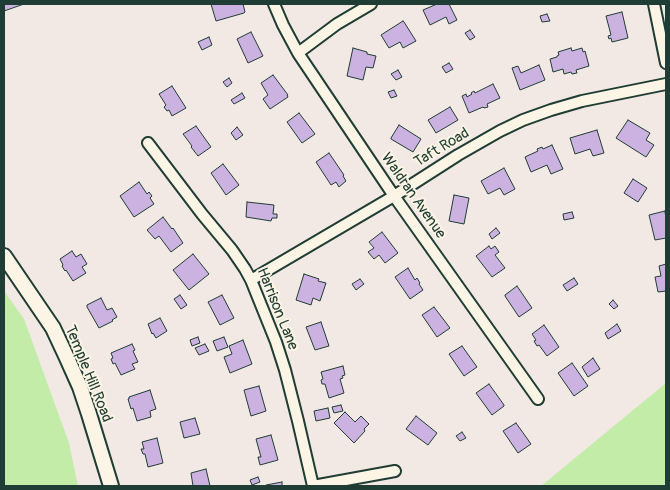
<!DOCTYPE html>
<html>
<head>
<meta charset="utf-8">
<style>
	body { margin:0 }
	#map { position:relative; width:670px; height:490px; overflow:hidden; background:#f2e8e4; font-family:Pangolin,sans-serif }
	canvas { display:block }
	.frame { position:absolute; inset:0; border:5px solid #1f3d34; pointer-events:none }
</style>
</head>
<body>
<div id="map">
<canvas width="670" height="490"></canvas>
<div class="frame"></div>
</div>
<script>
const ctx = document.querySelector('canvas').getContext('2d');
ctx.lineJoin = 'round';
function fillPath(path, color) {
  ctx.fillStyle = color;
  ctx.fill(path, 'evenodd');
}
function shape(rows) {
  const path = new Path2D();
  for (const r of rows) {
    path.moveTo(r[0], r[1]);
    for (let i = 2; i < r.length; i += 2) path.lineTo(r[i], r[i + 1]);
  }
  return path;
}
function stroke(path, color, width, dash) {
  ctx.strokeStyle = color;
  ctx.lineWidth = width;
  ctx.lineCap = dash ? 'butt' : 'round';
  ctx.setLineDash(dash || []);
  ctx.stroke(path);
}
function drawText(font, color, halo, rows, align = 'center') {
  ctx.font = font + ' Pangolin,sans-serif';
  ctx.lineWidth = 4;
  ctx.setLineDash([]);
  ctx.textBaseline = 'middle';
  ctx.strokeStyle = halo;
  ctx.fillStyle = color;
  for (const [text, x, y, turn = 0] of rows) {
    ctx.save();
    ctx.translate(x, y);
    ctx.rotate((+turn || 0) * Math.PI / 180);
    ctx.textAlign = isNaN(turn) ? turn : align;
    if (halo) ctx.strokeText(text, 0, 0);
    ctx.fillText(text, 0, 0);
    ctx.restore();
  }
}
fillPath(shape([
	[4,291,24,319,69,443,78,486,4,486],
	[666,383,666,486,541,486]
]), '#c3eca8');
const building = shape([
	[4,4,24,4,4,11,4,4],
	[211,4,243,4,245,12,244,13,216,21,211,4],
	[437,4,449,4,457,20,449,24,446,17,430,25,423,10,437,4],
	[622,12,628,38,612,42,611,38,609,39,608,36,611,35,606,16,622,12],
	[547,14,550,21,542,22,540,16,547,14],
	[403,21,404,22,416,41,403,48,400,42,389,48,381,35,403,21],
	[470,30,475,37,470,40,465,33,470,30],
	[251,32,263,56,248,63,237,39,251,32],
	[209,37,212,45,202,50,198,42,209,37],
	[353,48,367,52,367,54,376,56,373,68,366,67,363,80,347,76,353,48],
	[571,48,572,51,582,48,583,52,585,51,589,66,576,70,577,73,572,74,571,72,564,74,563,69,553,72,550,59,557,57,557,56,559,55,558,52,571,48],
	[449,63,453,69,446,73,442,67,449,63],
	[539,65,545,80,520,90,512,68,518,66,521,73,539,65],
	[398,70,402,77,396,80,391,74,398,70],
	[273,75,288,95,287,95,288,97,270,109,263,99,268,95,261,83,273,75],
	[229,78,232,83,227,87,223,82,229,78],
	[493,84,500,98,487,104,488,107,484,108,483,107,469,113,462,96,466,94,467,97,472,94,471,93,474,91,475,93,493,84],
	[172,86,186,108,172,116,169,110,167,111,164,107,166,105,159,94,172,86],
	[394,90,397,96,391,98,388,92,394,90],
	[242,93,245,98,234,104,231,100,242,93],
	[450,107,458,120,436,133,428,120,450,107],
	[299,113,315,134,302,143,287,122,299,113],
	[628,120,650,133,646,140,654,145,646,157,616,138,628,120],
	[399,125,421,139,413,152,391,139,391,138,399,125],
	[196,126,211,147,198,156,191,147,192,146,183,134,196,126],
	[237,127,243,135,236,140,231,133,237,127],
	[597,130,604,153,593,156,590,149,575,154,570,138,597,130],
	[552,145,563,169,551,174,547,165,531,172,525,157,538,151,537,149,542,147,543,149,552,145],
	[329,153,344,175,343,176,346,181,339,187,336,182,331,185,316,162,329,153],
	[223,164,239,185,226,195,211,173,223,164],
	[504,168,515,189,504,195,500,188,488,194,481,181,504,168],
	[633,179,647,188,638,202,624,193,633,179],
	[139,182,147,194,149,192,152,196,150,198,154,204,134,217,120,196,139,182],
	[454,195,469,198,464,224,449,221,454,195],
	[247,202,274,205,273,214,277,214,277,218,272,218,271,221,246,217,247,202],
	[665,211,666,219,666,238,655,240,649,215,665,211],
	[572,212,574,218,564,220,563,214,572,212],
	[163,217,172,229,173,228,183,243,171,252,159,236,155,239,147,230,163,217],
	[496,228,500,233,492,239,489,234,496,228],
	[382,232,398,253,385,263,379,255,374,259,368,252,374,248,369,242,382,232],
	[489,246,491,249,495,246,499,252,495,255,505,268,492,277,476,256,489,246],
	[72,251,76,257,81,254,87,264,82,267,86,273,73,281,66,270,65,271,62,266,63,265,60,259,72,251],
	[193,254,209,274,189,290,173,270,193,254],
	[666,264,666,291,658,292,655,277,661,276,659,266,666,264],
	[408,268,415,280,417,278,420,283,419,284,423,290,410,299,395,277,408,268],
	[304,274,319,279,318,281,326,283,320,301,313,298,311,305,296,300,304,274],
	[574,278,578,284,567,291,563,285,574,278],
	[360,279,364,284,356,290,352,284,360,279],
	[517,286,532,308,519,317,505,296,505,295,517,286],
	[180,295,187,305,181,309,174,299,180,295],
	[222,295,234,318,220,325,208,302,222,295],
	[101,298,107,310,112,308,117,317,112,320,113,321,99,328,87,307,87,305,101,298],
	[613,300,618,306,614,309,609,304,613,300],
	[434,307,450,328,437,337,422,315,434,307],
	[160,318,167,331,156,338,153,333,152,334,148,324,160,318],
	[321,322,329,346,315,350,306,327,321,322],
	[617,324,621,331,608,339,605,333,617,324],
	[544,325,559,347,547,356,539,345,537,346,534,341,536,340,532,334,544,325],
	[198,337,200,343,192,346,190,340,198,337],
	[224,337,228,347,217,351,213,341,224,337],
	[243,340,252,364,230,373,224,357,232,354,229,346,243,340],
	[132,344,135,350,133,351,138,362,132,364,135,369,121,375,115,363,113,364,111,359,113,358,111,353,132,344],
	[205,344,209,351,199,355,195,348,205,344],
	[462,346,477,367,464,376,449,354,462,346],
	[593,358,600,369,588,377,582,367,593,358],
	[572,363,588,386,574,396,558,373,572,363],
	[343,366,345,375,342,376,343,378,340,379,344,393,329,398,325,384,322,384,321,380,323,379,321,372,343,366],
	[489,384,504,405,504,406,492,415,476,393,489,384],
	[259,386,266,411,251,416,244,390,259,386],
	[150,390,156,409,150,411,151,417,137,421,133,408,131,409,128,399,129,399,129,397,150,390],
	[341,405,343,411,334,413,332,407,341,405],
	[328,408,330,418,316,421,314,411,328,408],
	[345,412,355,422,361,416,369,424,364,429,365,431,354,443,334,423,345,412],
	[416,416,437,433,428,445,406,429,416,416],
	[195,418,200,434,184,438,180,422,195,418],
	[516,423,531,444,518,453,503,431,516,423],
	[462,432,466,438,460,441,456,436,462,432],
	[271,435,278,460,260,465,258,457,261,457,256,439,271,435],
	[157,438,163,463,148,467,145,454,143,454,141,449,144,449,142,442,157,438],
	[206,469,210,486,193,486,191,473,206,469],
	[258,477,260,482,252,485,250,480,258,477],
	[282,482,282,486,267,486,266,485,282,482]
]);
fillPath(building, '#cbb2e0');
stroke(building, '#1f3d34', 1);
const street = shape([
	[274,4,283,25,298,53,394,196,538,399],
	[654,4,666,63],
	[298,53,337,24,371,4],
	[148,143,202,214,232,250,245,269,251,280,276,342,285,370,298,421,313,486],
	[251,280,394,196,458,155,500,131,523,120,551,110,582,101,666,84],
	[313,486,395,471]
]);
const secondary = shape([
	[4,256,53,328,67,358,80,387,89,414,111,486]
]);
stroke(street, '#1f3d34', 14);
stroke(secondary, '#1f3d34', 18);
stroke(street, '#fcf5e5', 10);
stroke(secondary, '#fcf5e5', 14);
drawText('15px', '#1f3d34', '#fcf5e5', [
	["Taft Road",442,148,-31],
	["Waldran Avenue",413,196,55],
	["Harrison Lane",277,309,68],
	["Temple Hill Road",88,374,68]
]);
</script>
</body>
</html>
